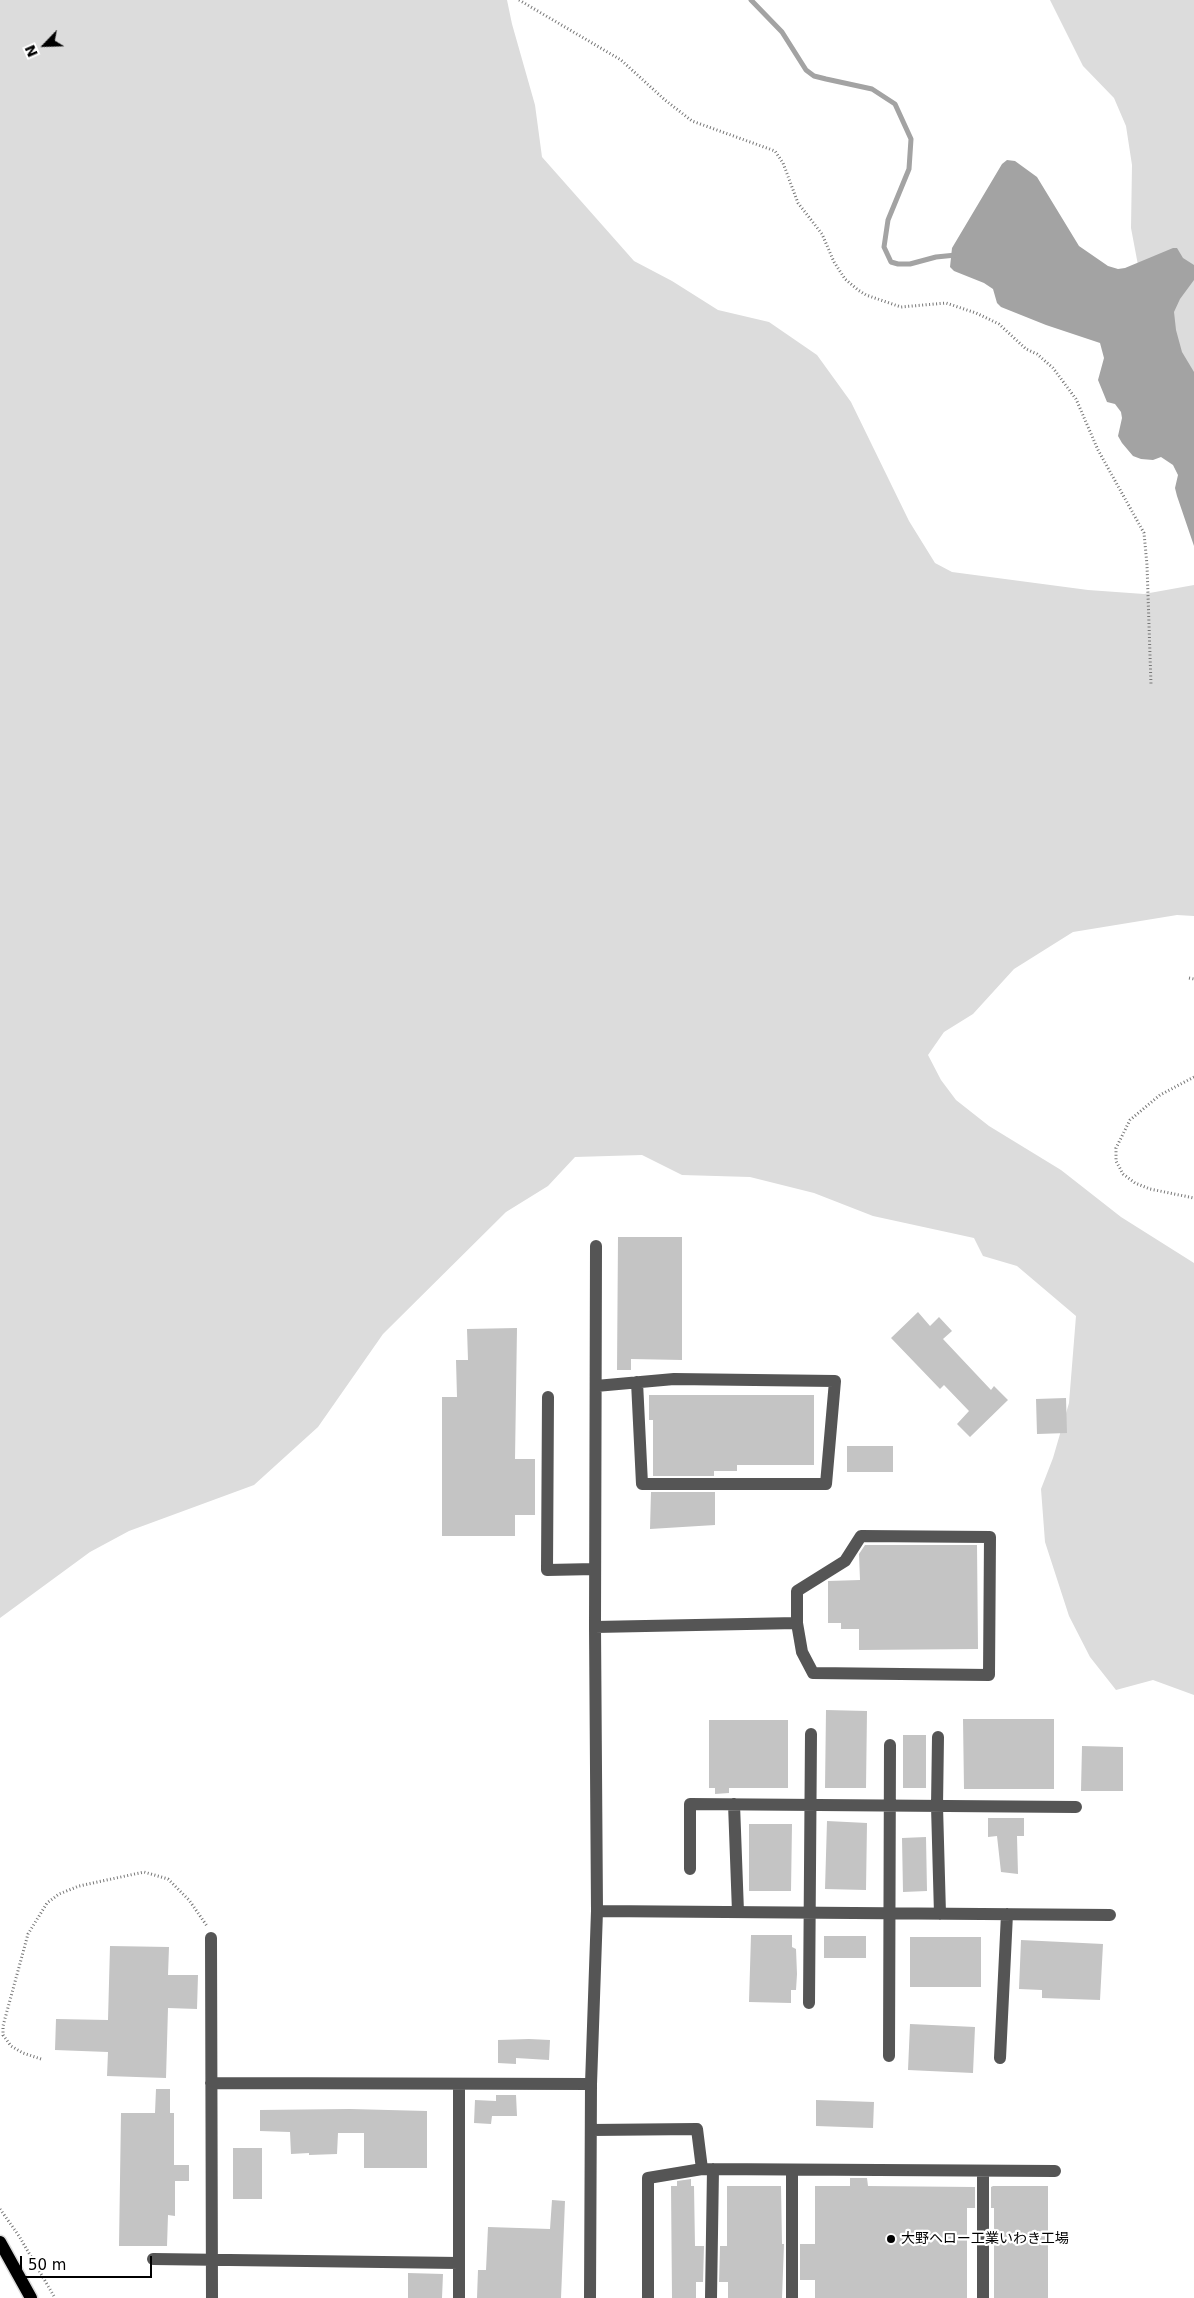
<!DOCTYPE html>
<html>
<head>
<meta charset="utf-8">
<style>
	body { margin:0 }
	#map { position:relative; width:1194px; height:2298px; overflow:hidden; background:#fff; font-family:"DejaVu Sans",sans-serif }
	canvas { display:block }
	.north { position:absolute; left:20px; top:20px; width:50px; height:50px; -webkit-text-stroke:4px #fff; paint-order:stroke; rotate:246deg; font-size:14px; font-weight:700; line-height:20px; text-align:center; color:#000 }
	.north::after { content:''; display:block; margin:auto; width:18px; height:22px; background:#000; clip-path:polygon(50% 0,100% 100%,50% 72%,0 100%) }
	.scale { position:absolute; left:20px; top:2256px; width:132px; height:22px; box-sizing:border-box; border:2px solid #000; border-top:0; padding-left:6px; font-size:15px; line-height:18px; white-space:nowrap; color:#000; -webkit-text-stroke:4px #fff; paint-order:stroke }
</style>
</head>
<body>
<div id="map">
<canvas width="1194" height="2298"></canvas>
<div class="north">N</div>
<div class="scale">50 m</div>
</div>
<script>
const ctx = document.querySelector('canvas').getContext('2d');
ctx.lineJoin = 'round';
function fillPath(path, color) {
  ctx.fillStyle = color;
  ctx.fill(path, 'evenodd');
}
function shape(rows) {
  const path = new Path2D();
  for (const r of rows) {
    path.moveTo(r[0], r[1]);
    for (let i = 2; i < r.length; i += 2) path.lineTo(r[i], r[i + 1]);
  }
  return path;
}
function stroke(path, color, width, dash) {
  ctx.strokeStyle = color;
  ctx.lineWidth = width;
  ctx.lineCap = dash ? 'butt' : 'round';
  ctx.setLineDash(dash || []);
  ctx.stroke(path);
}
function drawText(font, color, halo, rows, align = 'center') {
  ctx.font = font + ' "DejaVu Sans","Noto Sans JP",sans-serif';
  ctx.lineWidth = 4.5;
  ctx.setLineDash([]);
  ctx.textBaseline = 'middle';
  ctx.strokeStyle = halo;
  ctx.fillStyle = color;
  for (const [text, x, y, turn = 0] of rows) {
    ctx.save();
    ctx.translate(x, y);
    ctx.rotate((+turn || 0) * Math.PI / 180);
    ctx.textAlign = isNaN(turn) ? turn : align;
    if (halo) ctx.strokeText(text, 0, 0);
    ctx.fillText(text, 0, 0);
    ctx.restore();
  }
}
fillPath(shape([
	[0,0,507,0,512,24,535,105,542,157,634,261,672,281,718,310,769,322,817,355,851,402,909,521,935,563,952,572,1088,590,1144,594,1194,585,1194,916,1177,915,1073,932,1014,969,973,1014,944,1032,928,1055,941,1080,956,1100,989,1126,1061,1170,1121,1217,1194,1263,1194,1695,1153,1680,1116,1690,1090,1657,1069,1616,1045,1542,1041,1489,1053,1458,1069,1403,1076,1316,1017,1266,983,1256,974,1238,873,1216,814,1193,750,1177,682,1175,642,1155,575,1157,548,1186,506,1212,383,1334,318,1427,254,1485,129,1531,90,1552,0,1618],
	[1050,0,1194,0,1194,373,1144,297,1131,228,1132,165,1126,126,1114,98,1083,66]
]), '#dcdcdc');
fillPath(shape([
	[1007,160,1015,161,1037,177,1079,246,1108,266,1118,269,1125,268,1173,248,1177,248,1183,258,1194,265,1194,280,1180,299,1174,312,1176,330,1182,352,1194,372,1194,546,1177,496,1175,488,1178,475,1173,465,1161,457,1153,460,1141,459,1133,456,1122,443,1118,436,1122,418,1121,412,1115,404,1107,402,1098,380,1104,358,1100,343,1046,325,1001,307,997,303,993,289,984,283,954,271,950,267,952,248,1002,164]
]), '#a3a3a3');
stroke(shape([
	[751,0,782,32,806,70,814,76,826,79,872,89,895,104,911,139,909,169,888,220,884,247,891,262,898,264,910,264,936,257,956,255]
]), '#a3a3a3', 5);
fillPath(shape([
	[618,1237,682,1237,682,1360,631,1359,631,1370,617,1370],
	[918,1312,930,1326,939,1317,952,1331,943,1339,991,1390,994,1386,1008,1400,970,1437,957,1424,969,1411,944,1385,940,1389,891,1338],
	[517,1328,515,1459,535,1459,535,1515,515,1515,515,1536,442,1536,442,1397,457,1397,456,1360,468,1360,467,1329],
	[649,1395,814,1395,814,1465,737,1465,737,1471,714,1471,714,1476,653,1476,653,1420,649,1420],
	[1066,1398,1067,1433,1037,1434,1036,1399],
	[847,1446,893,1446,893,1472,847,1472],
	[651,1492,715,1492,715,1525,650,1529],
	[865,1545,977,1545,978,1649,859,1650,859,1629,841,1629,841,1623,828,1623,828,1581,860,1580,859,1554],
	[826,1710,867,1711,866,1788,825,1788],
	[963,1719,1054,1719,1054,1789,964,1789],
	[709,1720,788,1720,788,1788,729,1788,729,1793,715,1794,715,1788,709,1788],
	[903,1735,926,1735,926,1788,903,1788],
	[1082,1746,1123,1747,1123,1791,1081,1791],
	[988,1818,1024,1818,1024,1836,1017,1836,1018,1874,1001,1872,997,1836,988,1837],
	[827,1821,867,1823,866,1890,825,1889],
	[749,1824,792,1824,791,1891,749,1891],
	[926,1837,927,1891,903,1892,902,1838],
	[751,1935,792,1935,792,1947,796,1949,797,1974,796,1990,791,1990,791,2003,749,2002],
	[824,1936,866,1936,866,1958,824,1958],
	[910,1937,981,1937,981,1987,910,1987],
	[1021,1940,1103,1944,1100,2000,1042,1998,1042,1990,1019,1989],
	[110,1946,169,1947,168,1975,198,1975,197,2009,168,2008,166,2078,107,2076,108,2052,55,2050,56,2019,108,2020],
	[910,2024,975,2027,973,2073,908,2070],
	[529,2039,550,2040,549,2060,516,2058,516,2064,498,2063,498,2040],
	[156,2089,170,2089,170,2113,174,2113,174,2165,189,2165,189,2181,175,2181,175,2216,168,2215,167,2246,119,2246,121,2113,155,2113],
	[496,2095,516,2095,517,2116,492,2116,491,2124,474,2123,475,2100,496,2101],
	[816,2100,874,2102,873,2128,816,2126],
	[350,2109,427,2111,427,2168,364,2168,364,2133,338,2133,337,2154,309,2155,309,2153,291,2154,290,2132,260,2131,260,2110],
	[233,2148,262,2148,262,2199,233,2199],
	[850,2178,867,2178,868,2186,975,2187,975,2208,967,2208,967,2298,815,2298,815,2280,800,2280,800,2244,815,2244,815,2186,850,2186],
	[691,2179,691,2186,694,2186,695,2246,704,2246,703,2282,696,2282,696,2298,672,2298,671,2186,677,2186,677,2181],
	[727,2186,781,2186,782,2244,784,2244,782,2298,728,2298,728,2282,719,2282,720,2246,727,2246],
	[993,2186,1048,2186,1048,2298,994,2298,994,2208,991,2208,991,2187],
	[552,2200,565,2201,561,2298,477,2298,478,2270,486,2270,488,2227,550,2229],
	[408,2273,443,2274,442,2298,408,2298]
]), '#c4c4c4');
const major = shape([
	[0,2242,31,2298]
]);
stroke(major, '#dbdbdb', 15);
stroke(shape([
	[519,0,621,60,665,100,692,121,775,151,783,163,798,203,822,234,834,262,845,279,858,290,866,295,901,307,946,303,976,313,999,324,1026,349,1037,354,1053,368,1076,399,1098,450,1144,533,1147,565,1151,685],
	[1189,978,1194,979],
	[1194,1077,1160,1095,1130,1120,1116,1148,1116,1161,1123,1174,1135,1183,1150,1189,1194,1198],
	[41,2059,23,2053,11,2046,3,2035,3,2026,28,1934,47,1903,59,1894,79,1886,144,1872,168,1879,189,1900,207,1926],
	[0,2209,19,2236,55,2298]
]), '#777', 3, [1, 2.5]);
stroke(shape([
	[596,1386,674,1379,835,1381,826,1484,642,1484,637,1382],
	[548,1397,547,1570,595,1569],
	[595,1627,797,1623,797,1591,845,1561,861,1536,990,1537,989,1675,813,1673,802,1652,797,1623],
	[938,1737,937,1806,940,1914],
	[734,1804,738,1912],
	[690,1869,690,1804,1076,1807],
	[597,1911,1110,1915],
	[211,1938,212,2298],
	[809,2003,811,1734],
	[889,2056,890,1745],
	[1000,2058,1007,1914],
	[211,2083,591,2084],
	[591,2130,697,2129,702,2169,1055,2171],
	[792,2170,792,2298],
	[153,2259,459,2263],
	[459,2298,459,2084],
	[590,2298,591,2084,597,1911,595,1627,596,1246],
	[648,2298,648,2178,702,2169],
	[711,2298,713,2169],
	[983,2298,983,2171]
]), '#555', 12);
stroke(major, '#000', 12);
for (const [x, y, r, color] of [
	[891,2239,5,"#000"]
]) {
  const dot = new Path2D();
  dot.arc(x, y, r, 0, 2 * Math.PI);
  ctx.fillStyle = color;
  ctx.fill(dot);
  stroke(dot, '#fff', 2);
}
drawText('14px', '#000', '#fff', [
	["大野ヘロー工業いわき工場",901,2239]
], 'left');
</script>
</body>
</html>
